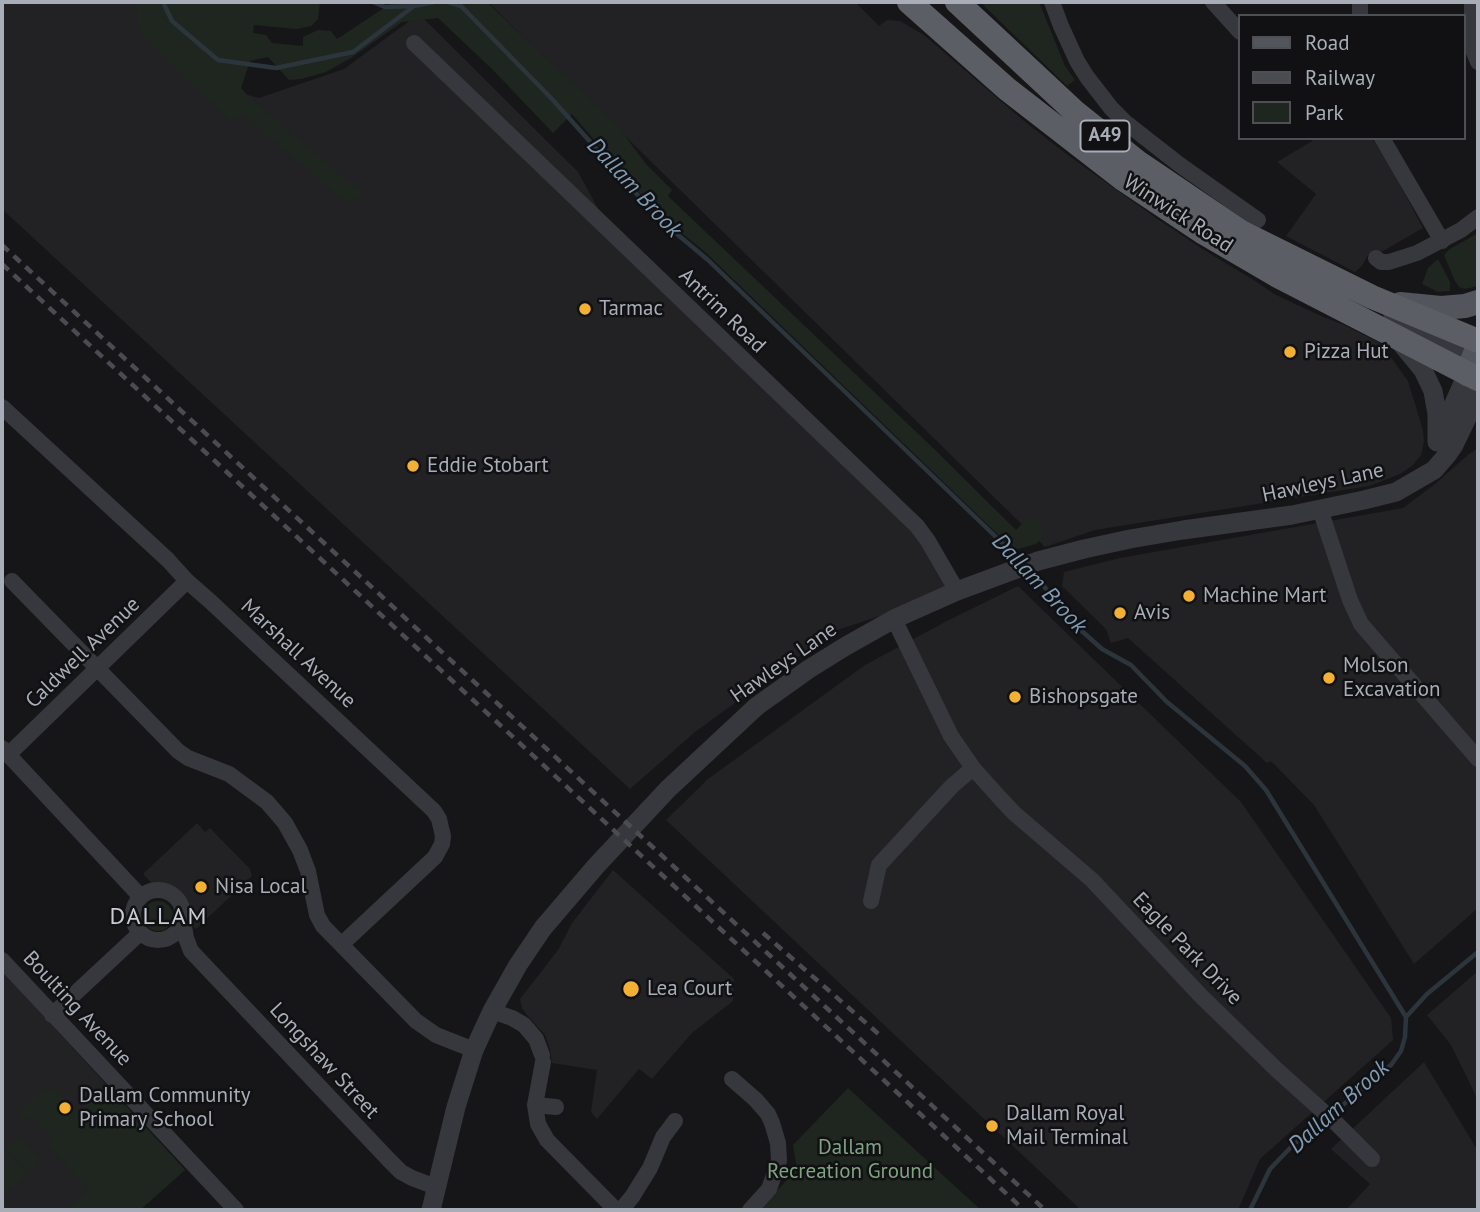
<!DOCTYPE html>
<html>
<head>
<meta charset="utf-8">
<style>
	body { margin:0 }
	#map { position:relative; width:1480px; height:1212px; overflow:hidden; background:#161618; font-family:"PT Sans",sans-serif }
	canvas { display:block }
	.frame { position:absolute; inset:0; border:4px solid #a8adb8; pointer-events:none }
	.legend { position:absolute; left:1238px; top:14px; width:228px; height:126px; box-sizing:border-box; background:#111113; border:2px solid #4d4f55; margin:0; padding:9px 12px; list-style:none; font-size:21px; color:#a8adb8 }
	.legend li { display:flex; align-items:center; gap:14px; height:35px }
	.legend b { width:35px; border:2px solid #4d4f55 }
</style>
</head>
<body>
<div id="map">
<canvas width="1480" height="1212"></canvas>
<div class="frame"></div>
<ul class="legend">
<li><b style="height:9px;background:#53555c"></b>Road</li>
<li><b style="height:9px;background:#4a4c52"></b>Railway</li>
<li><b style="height:19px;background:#1e261f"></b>Park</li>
</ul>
</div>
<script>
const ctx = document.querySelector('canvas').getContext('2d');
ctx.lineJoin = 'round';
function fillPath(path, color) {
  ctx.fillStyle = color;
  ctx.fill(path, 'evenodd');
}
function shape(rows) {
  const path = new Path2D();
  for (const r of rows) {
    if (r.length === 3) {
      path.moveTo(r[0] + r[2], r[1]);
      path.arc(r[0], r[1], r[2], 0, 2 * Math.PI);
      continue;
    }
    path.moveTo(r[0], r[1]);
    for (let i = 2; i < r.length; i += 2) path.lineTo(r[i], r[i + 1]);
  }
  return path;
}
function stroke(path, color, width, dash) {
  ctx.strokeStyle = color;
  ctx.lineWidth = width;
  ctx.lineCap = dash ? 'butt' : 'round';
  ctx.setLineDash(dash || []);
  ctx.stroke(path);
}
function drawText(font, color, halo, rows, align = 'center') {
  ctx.font = font + ' "PT Sans",sans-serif';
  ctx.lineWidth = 5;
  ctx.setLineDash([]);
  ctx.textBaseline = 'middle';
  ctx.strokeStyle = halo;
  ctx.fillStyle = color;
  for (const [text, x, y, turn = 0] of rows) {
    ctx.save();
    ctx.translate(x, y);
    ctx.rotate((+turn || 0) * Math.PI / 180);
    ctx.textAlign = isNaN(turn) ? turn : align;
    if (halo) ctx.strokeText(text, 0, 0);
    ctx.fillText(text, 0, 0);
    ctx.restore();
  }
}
fillPath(shape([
	[2,2,139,2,214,86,259,98,344,69,419,14,578,172,614,238,916,527,957,591,834,631,695,732,630,789,2,209],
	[488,2,855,2,879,26,887,20,900,21,924,35,1024,121,1069,156,1156,218,1204,250,1257,282,1274,294,1321,316,1344,325,1378,342,1383,346,1408,381,1423,430,1424,442,1421,455,1413,465,1400,474,1369,486,1095,530,1045,547],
	[1313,138,1372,138,1391,168,1423,228,1383,251,1368,255,1362,266,1355,272,1286,236,1316,194,1277,162,1312,141],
	[1478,448,1478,908,1414,964,1314,805,1271,761,1267,763,1128,638,1111,643,1106,629,1062,586,1064,572,1120,558,1403,508,1435,484,1469,454],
	[1018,586,1241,802,1391,1018,1393,1040,1260,1159,1238,1210,1081,1210,666,820,708,779,865,665,945,622],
	[197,823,205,832,210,828,250,869,252,876,196,929,143,874],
	[613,870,734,979,733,1001,692,1033,652,1079,639,1069,597,1119,591,1112,597,1070,552,1063,550,1049,545,1035,527,1015,522,1008,520,999,558,950,572,923],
	[2,971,185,1170,140,1210,2,1210],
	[1478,971,1478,1100,1451,1045,1427,1015],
	[1424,1062,1478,1151,1478,1210,1346,1210,1370,1184,1331,1149]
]), '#222225');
fillPath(shape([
	[135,2,320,2,318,19,311,26,297,29,254,25,253,33,266,35,272,43,303,46,303,37,318,30,331,31,337,39,390,4,387,2,487,2,619,128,646,164,672,190,668,196,929,444,1016,530,1029,517,1037,520,1043,528,1043,537,1036,544,1014,550,704,251,657,213,572,114,553,133,493,70,438,18,402,22,351,58,326,72,301,79,289,80,268,57,250,61,241,88,250,98,363,194,347,203,242,114,232,122,141,35],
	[980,2,1039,2,1065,66,1075,80,1067,86],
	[1478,233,1478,286,1465,289,1459,287,1455,281,1444,255,1450,249],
	[1438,259,1450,282,1450,291,1438,292,1422,284,1428,268],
	[158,916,15],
	[106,1084,185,1170,140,1210,68,1210,89,1190,49,1145,54,1139,32,1115,25,1121,18,1114,44,1089,47,1093,54,1087,80,1115,100,1097,101,1088],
	[848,1088,981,1210,759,1210,797,1169,793,1145],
	[19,1138,40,1161,29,1172,7,1150],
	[3,1150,26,1174,2,1196,15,1210,2,1210]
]), '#1e261f');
stroke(shape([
	[163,2,172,21,218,60,276,68,353,52,414,6],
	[373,2,385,7,414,6,434,2],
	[448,2,461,6,552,99,659,219,708,260,1022,562],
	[1030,570,1039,579,1065,616,1102,649,1131,665,1167,702,1245,766,1266,790,1406,1017,1405,1037,1401,1051,1391,1065,1332,1114],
	[1406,1017,1427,994,1478,952],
	[1250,1210,1270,1169,1293,1145,1325,1119]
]), '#2c353c', 4.5);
stroke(shape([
	[1052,2,1061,26,1077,61,1087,77,1111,108,1125,122,1180,165,1258,220],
	[1213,2,1240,32],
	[1360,2,1360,16],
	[1472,2,1472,41,1473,50,1478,62],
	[414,43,917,526,928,541,957,591],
	[1382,138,1442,241],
	[1376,258,1381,262,1389,262,1417,253,1461,230,1478,217],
	[2,407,168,560,187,581,211,602,434,811,439,819,443,836,442,844,435,857,342,944],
	[1320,509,1350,600,1361,624,1478,759],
	[12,581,178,751,188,758,229,774,267,802,285,823,300,850,308,871,317,915,323,926,416,1021,436,1035,474,1050],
	[894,619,951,736,973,768,999,797,1014,813,1092,880,1200,995,1277,1070,1337,1124,1372,1159],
	[2,748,141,897],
	[8,755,187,581],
	[158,915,25],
	[871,901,879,865,952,786,973,768],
	[183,920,186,938,191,951,389,1160,401,1172,412,1178,436,1187],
	[2,960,236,1210],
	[492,1011,512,1018,524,1025,536,1039,542,1055],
	[52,1015,140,933],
	[543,1062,535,1105,556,1107],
	[732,1079,756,1100,768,1114,772,1123,778,1143,779,1161,769,1189,750,1210],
	[535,1105,538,1124,547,1140,616,1210],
	[621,1210,632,1197,650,1168,663,1137,675,1121]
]), '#37383d', 16);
stroke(shape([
	[1393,316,1473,359,1478,370],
	[1400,342,1423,370,1433,391,1437,414,1437,442],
	[1440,435,1467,374],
	[431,1210,456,1107,474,1050,492,1011,518,965,543,928,596,866,668,789,757,706,809,669,846,646,894,619,957,591,1038,561,1084,549,1130,539,1183,530,1292,515,1364,500,1396,492,1434,470,1447,455,1454,445,1478,395]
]), '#37383d', 19);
stroke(shape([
	[1400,304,1441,308,1465,306,1478,302],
	[1467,374,1478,346]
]), '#53555c', 24);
stroke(shape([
	[909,2,1007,89,1123,179,1204,233,1276,275,1478,379],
	[957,2,1074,111,1139,163,1241,232,1372,297,1478,341]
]), '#5b5e65', 24);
stroke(shape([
	[2,245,1045,1210],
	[2,264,1024,1210],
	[763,933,882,1037]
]), '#4a4c52', 4.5, [9, 7]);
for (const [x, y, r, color] of [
	[585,309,7,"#f2b134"],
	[1290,352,7,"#f2b134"],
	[413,466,7,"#f2b134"],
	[1189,596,7,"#f2b134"],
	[1120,613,7,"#f2b134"],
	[1329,678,7,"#f2b134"],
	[1015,697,7,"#f2b134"],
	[201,887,7,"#f2b134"],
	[631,989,9,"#f2b134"],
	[65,1108,7,"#f2b134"],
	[992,1126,7,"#f2b134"]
]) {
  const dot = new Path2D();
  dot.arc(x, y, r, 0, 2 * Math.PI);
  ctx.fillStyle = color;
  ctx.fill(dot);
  stroke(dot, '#111113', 2.5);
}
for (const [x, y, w] of [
	[1105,136,49]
]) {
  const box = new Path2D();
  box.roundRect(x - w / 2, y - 15.5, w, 31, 5);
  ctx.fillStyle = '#111113';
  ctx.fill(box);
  stroke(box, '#a8adb8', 2);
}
drawText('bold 19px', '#a8adb8', null, [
	["A49",1105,136]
]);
drawText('21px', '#a8adb8', '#111113', [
	["Winwick Road",1178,214,33],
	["Antrim Road",722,311,44],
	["Hawleys Lane",1323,483,-12],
	["Caldwell Avenue",83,653,-44],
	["Marshall Avenue",298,654,43],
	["Hawleys Lane",784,663,-35],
	["Eagle Park Drive",1187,949,46],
	["Boulting Avenue",77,1009,47],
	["Longshaw Street",324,1061,47]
]);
drawText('21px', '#a8adb8', '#111113', [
	["Tarmac",599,309],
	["Pizza Hut",1304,352],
	["Eddie Stobart",427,466],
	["Machine Mart",1203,596],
	["Avis",1134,613],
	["Molson",1343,666],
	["Excavation",1343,690],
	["Bishopsgate",1029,697],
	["Nisa Local",215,887],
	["Lea Court",647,989],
	["Dallam Community",79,1096],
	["Primary School",79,1120],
	["Dallam Royal",1006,1114],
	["Mail Terminal",1006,1138]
], 'left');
drawText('21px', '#7fa381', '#111113', [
	["Dallam",850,1148],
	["Recreation Ground",850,1172]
]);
drawText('italic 23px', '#7f9bb3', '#111113', [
	["Dallam Brook",634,188,47],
	["Dallam Brook",1039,584,47],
	["Dallam Brook",1339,1107,-42]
]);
ctx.letterSpacing = '2px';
drawText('24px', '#c9ccd4', '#111113', [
	["DALLAM",159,917]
]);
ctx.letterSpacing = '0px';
</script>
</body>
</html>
